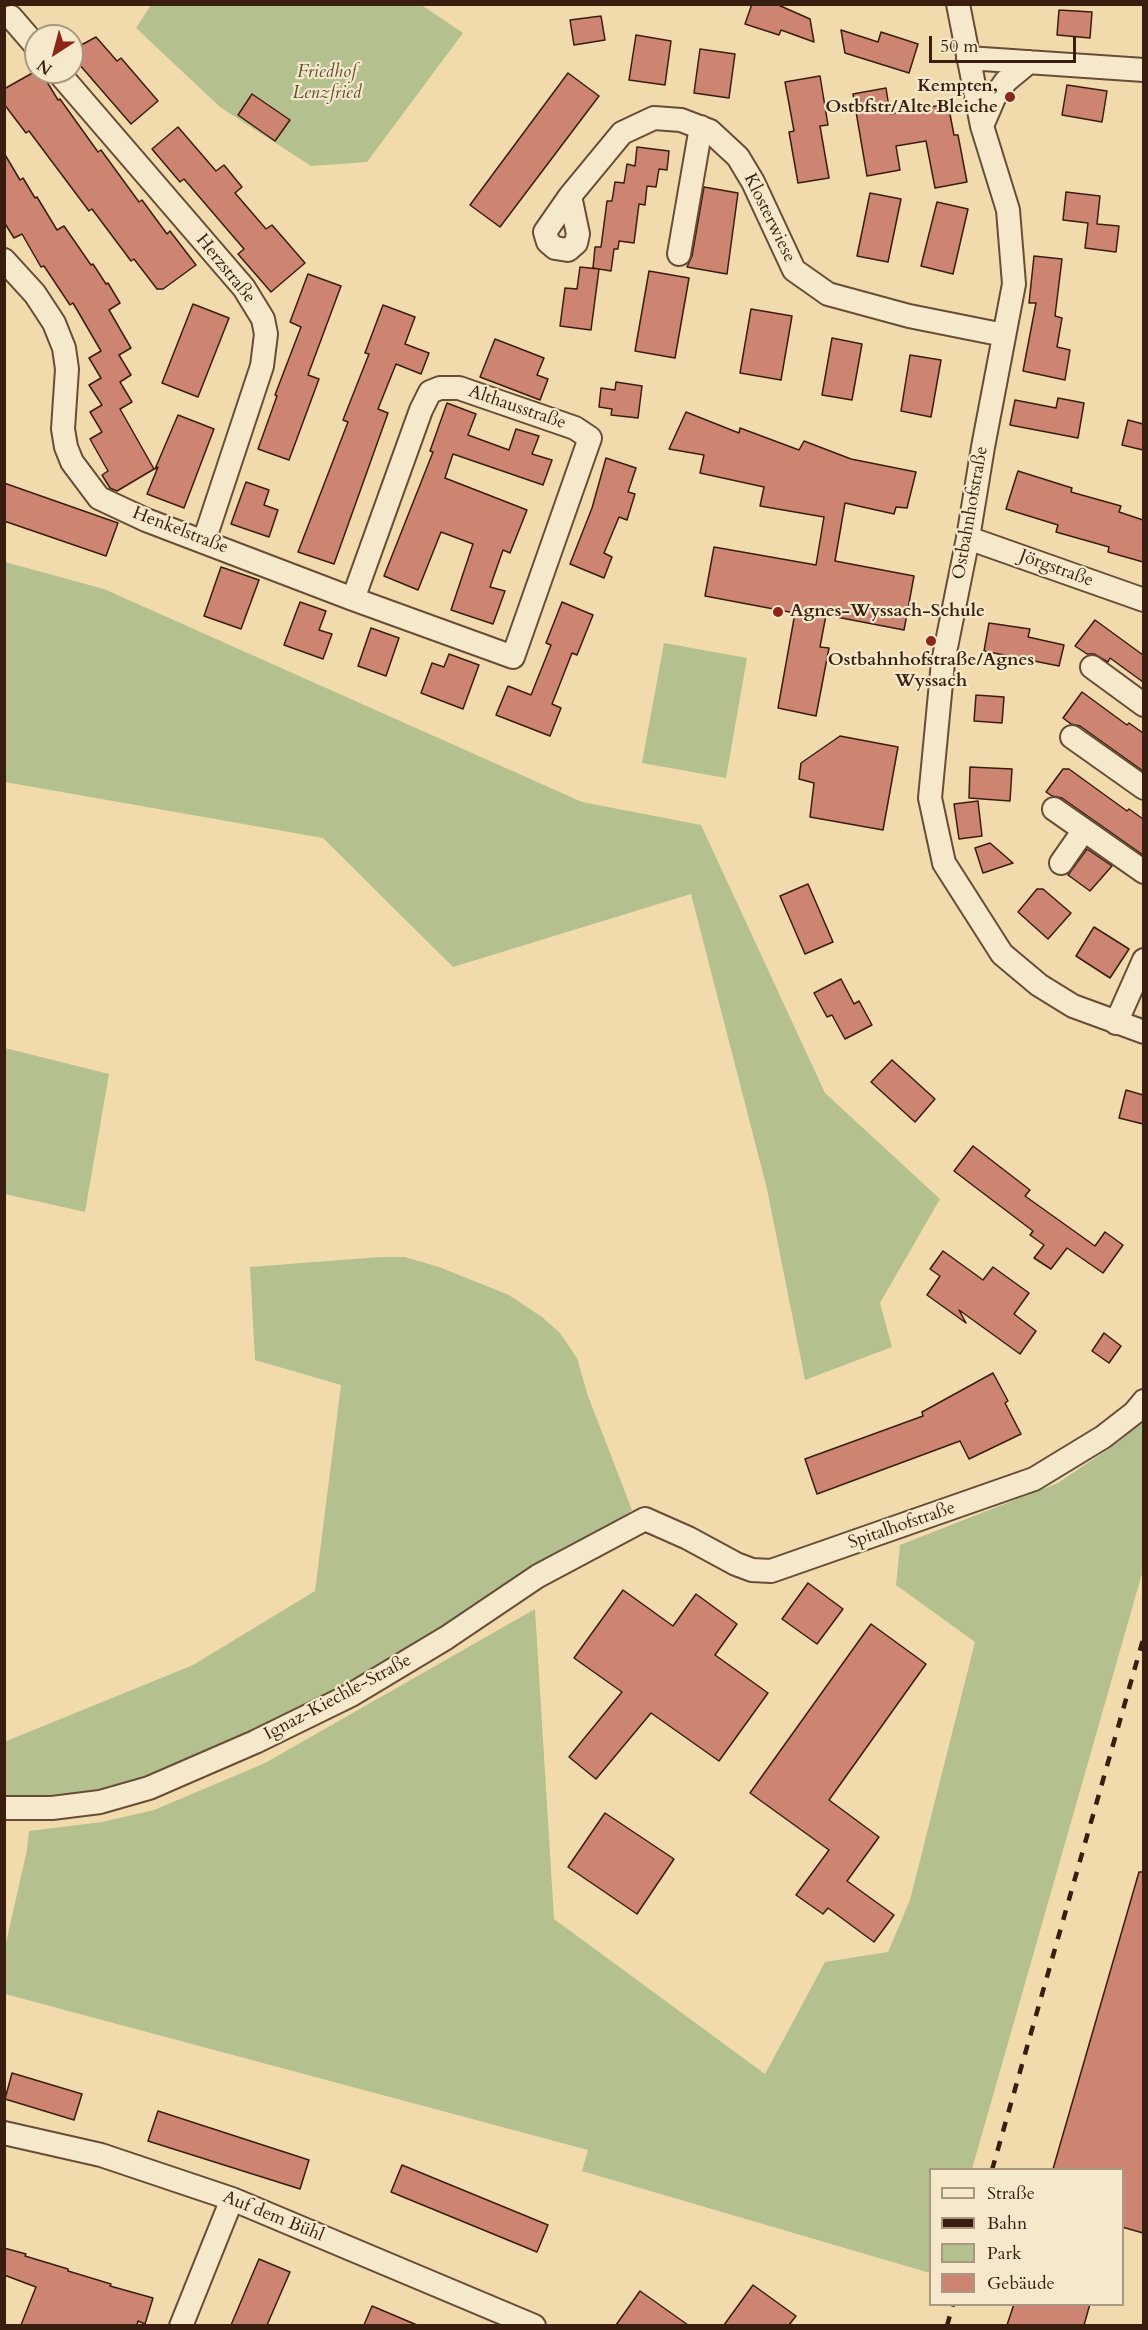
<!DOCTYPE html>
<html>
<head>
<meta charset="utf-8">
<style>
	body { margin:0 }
	#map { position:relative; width:1148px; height:2330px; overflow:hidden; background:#f1dbad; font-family:Cardo,serif }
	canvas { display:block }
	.frame { position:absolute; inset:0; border:6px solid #391e10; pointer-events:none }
	.legend { position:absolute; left:929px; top:2168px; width:195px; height:138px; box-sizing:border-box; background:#f6e8ca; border:2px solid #aa9780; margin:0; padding:8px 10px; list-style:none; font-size:18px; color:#391e10 }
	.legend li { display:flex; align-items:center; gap:12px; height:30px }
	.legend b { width:30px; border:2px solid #aa9780 }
	.north { position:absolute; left:24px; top:24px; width:60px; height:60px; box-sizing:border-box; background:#f6e8ca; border:2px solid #aa9780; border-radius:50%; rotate:216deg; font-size:16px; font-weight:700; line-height:24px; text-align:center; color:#391e10 }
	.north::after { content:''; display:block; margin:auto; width:21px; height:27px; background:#8f2418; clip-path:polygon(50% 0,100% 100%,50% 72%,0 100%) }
	.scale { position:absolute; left:929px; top:36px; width:147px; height:27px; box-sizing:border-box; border:3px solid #391e10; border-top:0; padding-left:8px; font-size:18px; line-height:21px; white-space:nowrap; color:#391e10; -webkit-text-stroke:4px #f6e8ca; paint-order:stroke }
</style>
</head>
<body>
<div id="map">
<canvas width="1148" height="2330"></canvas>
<div class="frame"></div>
<ul class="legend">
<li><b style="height:8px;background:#f6e8ca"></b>Straße</li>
<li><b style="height:8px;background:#391e10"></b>Bahn</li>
<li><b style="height:16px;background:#b4c18e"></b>Park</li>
<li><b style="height:16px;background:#cd8470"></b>Gebäude</li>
</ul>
<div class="north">N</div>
<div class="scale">50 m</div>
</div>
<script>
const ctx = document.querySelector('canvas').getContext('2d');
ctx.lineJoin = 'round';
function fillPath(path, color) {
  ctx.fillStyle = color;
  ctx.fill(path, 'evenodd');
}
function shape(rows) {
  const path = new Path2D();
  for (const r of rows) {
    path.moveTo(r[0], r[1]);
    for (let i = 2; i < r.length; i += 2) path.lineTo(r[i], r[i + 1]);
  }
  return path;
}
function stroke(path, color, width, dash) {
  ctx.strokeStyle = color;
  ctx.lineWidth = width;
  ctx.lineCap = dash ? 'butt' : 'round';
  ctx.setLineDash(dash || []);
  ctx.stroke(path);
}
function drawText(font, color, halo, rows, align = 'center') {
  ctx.font = font + ' Cardo,serif';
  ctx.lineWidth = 4.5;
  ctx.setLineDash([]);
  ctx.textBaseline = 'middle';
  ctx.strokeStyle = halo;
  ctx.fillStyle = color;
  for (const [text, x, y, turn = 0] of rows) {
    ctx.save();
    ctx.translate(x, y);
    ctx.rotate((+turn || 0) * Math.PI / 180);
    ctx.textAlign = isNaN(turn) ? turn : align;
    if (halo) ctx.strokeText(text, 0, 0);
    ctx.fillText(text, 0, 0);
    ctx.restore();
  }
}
fillPath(shape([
	[420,4,463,33,367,162,311,166,220,107,136,28,151,5],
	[5,562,104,589,582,802,701,825,825,1093,940,1199,880,1303,892,1347,805,1380,767,1189,691,894,453,967,323,838,5,782],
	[664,643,747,658,726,778,642,763],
	[5,1048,109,1074,85,1212,5,1194],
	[380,1257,405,1257,439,1267,509,1295,542,1317,560,1333,577,1358,588,1396,632,1510,614,1523,440,1630,344,1687,251,1736,145,1780,48,1800,5,1802,4,1742,193,1665,315,1591,341,1385,255,1360,250,1267],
	[1143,1416,1143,1570,972,2169,930,2170,930,2273,582,2171,588,2150,5,1994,5,1947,27,1850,29,1831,102,1822,154,1810,265,1763,535,1609,554,1919,765,2074,825,1962,888,1952,910,1900,975,1642,896,1585,900,1545,1058,1483,1120,1441]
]), '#b4c18e');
const building = shape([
	[752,4,776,4,810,19,814,42,781,30,779,35,745,24,752,4],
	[1059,10,1092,12,1090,38,1057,35,1059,10],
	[601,16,605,40,574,45,570,20,601,16],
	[841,30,878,42,881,32,918,44,909,73,845,53,841,30],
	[636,35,671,41,665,85,629,80,636,35],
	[96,37,117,61,121,58,158,101,131,124,72,56,72,50,96,37],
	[700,49,735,54,729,98,694,93,700,49],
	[36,71,41,72,58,100,60,99,98,152,101,150,139,202,142,200,167,234,170,231,196,265,163,289,157,289,134,259,131,261,92,209,89,211,29,131,26,133,4,104,4,89,36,71],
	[568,73,599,96,500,227,470,205,568,73],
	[820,76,828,125,820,126,829,178,798,183,789,132,794,131,785,82,820,76],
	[1067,85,1107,91,1102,122,1062,115,1067,85],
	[886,88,890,114,948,104,954,135,958,135,967,182,935,188,926,141,896,146,900,170,867,176,853,94,886,88],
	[252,94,290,120,275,141,238,115,252,94],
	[178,127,216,171,224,165,242,187,235,193,266,229,272,225,305,263,271,292,238,254,244,249,184,179,180,182,152,149,178,127],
	[637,147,669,151,667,170,659,169,656,187,647,186,645,205,639,204,634,243,619,241,618,249,614,249,611,271,593,268,595,247,601,247,607,201,612,201,615,182,624,183,627,164,635,166,637,147],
	[4,153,20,180,23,178,35,198,37,197,57,230,64,226,91,265,93,264,106,284,108,283,120,303,109,310,131,348,119,355,131,375,120,382,132,402,120,409,154,469,117,491,110,488,102,475,108,471,90,439,102,432,90,412,102,405,89,385,101,378,89,358,101,351,73,303,70,305,44,266,41,267,22,234,14,238,4,222,4,153],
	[704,187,738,193,727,274,687,267,692,256,704,187],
	[1066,192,1100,196,1097,224,1119,226,1116,252,1085,248,1088,223,1063,220,1066,192],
	[870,193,901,199,888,262,857,256,870,193],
	[937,202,968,209,953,274,921,266,937,202],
	[1034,256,1062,259,1055,316,1062,318,1057,347,1070,350,1065,380,1023,371,1036,303,1029,303,1034,256],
	[580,267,599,269,591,330,560,326,565,288,577,289,580,267],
	[649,271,689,278,675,358,635,351,649,271],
	[308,274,341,286,308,375,319,379,289,460,258,449,277,396,275,395,301,327,290,322,308,274],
	[193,304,229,318,198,397,162,383,193,304],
	[383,305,415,317,405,344,429,353,421,374,396,364,378,409,388,413,334,564,298,552,348,422,343,420,369,354,365,353,383,305],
	[751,309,792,316,781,380,740,373,751,309],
	[832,338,862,344,852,400,822,395,832,338],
	[495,339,544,358,537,375,548,379,540,400,480,377,495,339],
	[910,355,941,360,931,417,901,411,910,355],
	[616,382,642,386,638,418,611,415,612,409,599,407,601,388,615,390,616,382],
	[1058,398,1084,403,1078,438,1010,425,1015,400,1056,408,1058,398],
	[447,403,476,414,468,435,509,450,516,429,539,436,532,454,552,460,543,485,453,454,445,478,527,510,510,553,503,550,490,587,505,591,493,624,451,610,473,544,441,532,418,590,384,576,433,452,430,451,447,403],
	[686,412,739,433,740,428,799,450,804,441,851,459,916,472,907,508,896,507,894,514,845,503,835,561,914,576,904,630,826,615,820,647,829,648,816,716,778,708,795,613,705,596,714,547,816,565,824,517,760,506,764,487,700,473,704,455,669,449,686,412],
	[178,415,214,429,184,508,147,494,158,467,155,469,178,415],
	[1128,420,1143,424,1143,450,1122,445,1128,420],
	[606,458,636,468,628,492,635,494,627,520,619,517,604,553,612,557,604,578,570,564,592,508,606,458],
	[1018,471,1072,488,1071,492,1121,506,1119,512,1143,520,1143,562,1108,552,1109,547,1056,532,1058,525,1006,509,1018,471],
	[246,482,269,490,264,505,278,510,269,537,231,524,246,482],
	[4,483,118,523,106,556,4,521,4,483],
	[221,567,259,580,241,629,204,616,221,567],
	[300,602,326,611,319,630,332,634,323,659,284,645,300,602],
	[562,602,593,615,577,655,572,653,552,704,561,708,550,736,496,715,508,686,531,695,551,645,546,643,562,602],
	[1095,620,1143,655,1143,682,1110,658,1108,662,1094,654,1087,654,1075,646,1095,620],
	[989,623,1030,629,1028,637,1064,645,1059,666,984,651,989,623],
	[371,628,399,638,386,676,358,666,371,628],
	[449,654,479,665,463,709,421,693,432,663,444,667,449,654],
	[1082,692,1127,725,1129,723,1143,733,1143,771,1080,726,1071,724,1063,718,1082,692],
	[976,695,1004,697,1002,723,974,721,976,695],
	[840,736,898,747,883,830,810,817,814,783,799,779,801,763,840,736],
	[970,767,1012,769,1010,801,969,798,970,767],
	[1063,769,1069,769,1127,811,1129,809,1143,819,1143,855,1062,798,1052,796,1046,792,1063,769],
	[978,801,982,836,959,839,954,804,978,801],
	[990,843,1013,863,983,873,975,848,990,843],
	[1087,849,1112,866,1090,891,1068,875,1087,849],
	[808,884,833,942,805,954,780,896,808,884],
	[1037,889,1043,889,1071,913,1048,939,1018,912,1037,889],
	[1094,927,1129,949,1110,978,1076,956,1094,927],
	[841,979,854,1004,859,1001,872,1025,845,1039,832,1015,827,1017,814,993,841,979],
	[892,1060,935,1099,915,1122,871,1082,892,1060],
	[1126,1090,1143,1095,1143,1124,1119,1118,1126,1090],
	[973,1146,1030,1190,1025,1196,1095,1246,1105,1232,1123,1245,1103,1273,1067,1248,1051,1269,1034,1258,1044,1245,1030,1235,1033,1231,954,1171,973,1146],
	[943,1251,983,1280,993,1267,1029,1293,1014,1314,1036,1331,1020,1354,959,1310,966,1323,927,1295,940,1276,930,1269,943,1251],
	[1104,1333,1121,1346,1109,1363,1092,1351,1104,1333],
	[993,1373,1008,1401,1005,1403,1021,1434,969,1459,960,1441,817,1494,805,1459,923,1416,922,1412,993,1373],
	[808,1583,843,1609,817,1644,782,1619,808,1583],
	[623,1590,673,1626,696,1594,737,1624,715,1655,768,1693,719,1761,651,1713,596,1779,569,1757,622,1692,574,1658,623,1590],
	[871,1624,926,1664,829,1800,879,1837,847,1881,894,1915,874,1942,828,1908,823,1914,796,1895,829,1850,750,1793,871,1624],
	[605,1813,674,1859,637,1914,568,1867,605,1813],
	[1139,1872,1143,1872,1143,2233,1122,2227,1122,2169,1053,2169,1139,1872],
	[12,2073,82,2094,74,2120,5,2099,12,2073],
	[158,2111,309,2160,300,2189,148,2141,158,2111],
	[402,2165,548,2225,537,2252,391,2192,402,2165],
	[4,2248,26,2254,25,2256,68,2269,68,2271,111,2284,110,2286,153,2298,145,2324,138,2321,137,2325,21,2325,36,2287,4,2275,4,2248],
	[259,2259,290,2272,267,2325,231,2325,259,2259],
	[753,2285,796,2316,789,2325,724,2325,753,2285],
	[640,2291,688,2325,616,2325,640,2291],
	[1014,2304,1090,2304,1084,2325,1007,2325,1014,2304],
	[372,2306,417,2325,364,2325,372,2306]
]);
fillPath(building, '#cd8470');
stroke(building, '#391e10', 1.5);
const minor = shape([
	[958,4,982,126,1008,210,1014,284,983,447,968,538,943,662,930,798,944,863,1002,954,1039,985,1073,1006,1144,1032],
	[11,17,36,46],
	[968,58,1144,70],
	[58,72,244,288,263,319,266,334,262,366,204,541],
	[982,126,994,98,1001,88,1006,81,1029,62],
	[570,196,622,133,654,118,681,120,710,131,738,157,753,182,794,270,828,294,909,316,1004,335],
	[570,196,578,234,576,243,568,250,555,248,548,242,545,232,570,196],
	[679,254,701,127],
	[4,260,35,294,54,323,64,348,67,369,63,429,66,447,72,462,99,498,146,520,353,599,513,657,590,438,575,428,459,388,440,388,430,392,421,410,353,599],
	[968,538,1144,600],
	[1092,667,1144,705],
	[1072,737,1144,788],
	[1054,809,1144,872],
	[1061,863,1084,830],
	[1116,1023,1144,960],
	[4,1808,52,1808,100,1802,149,1788,255,1742,351,1695,446,1638,538,1576,645,1519,688,1538,736,1564,752,1570,771,1571,1034,1479,1103,1437,1134,1413,1144,1401],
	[4,2133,101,2155,232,2199,534,2326],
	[181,2326,232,2199]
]);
stroke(minor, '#674d37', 26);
stroke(minor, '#f6e8ca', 22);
stroke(shape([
	[992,2170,1144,1636],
	[947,2326,953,2304]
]), '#391e10', 4.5, [10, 10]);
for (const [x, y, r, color] of [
	[1010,97,6,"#8f2418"],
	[778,612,6,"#8f2418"],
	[931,641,6,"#8f2418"]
]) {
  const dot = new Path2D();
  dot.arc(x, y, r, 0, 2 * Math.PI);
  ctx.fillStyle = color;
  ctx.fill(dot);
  stroke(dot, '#f6e8ca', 2);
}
drawText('italic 18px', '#5e4f36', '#f6e8ca', [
	["Friedhof",327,73],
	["Lenzfried",327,94]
]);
drawText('bold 18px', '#391e10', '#f6e8ca', [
	["Kempten,",998,87],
	["Ostbfstr/Alte Bleiche",998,108],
	["Agnes-Wyssach-Schule",790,612,"left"],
	["Ostbahnhofstraße/Agnes",931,661,"center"],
	["Wyssach",931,682,"center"]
], 'right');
drawText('18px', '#391e10', '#f6e8ca', [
	["Klosterwiese",769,218,64],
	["Herzstraße",225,269,51],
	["Althausstraße",517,408,19],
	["Ostbahnhofstraße",971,513,-80],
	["Henkelstraße",180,531,21],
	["Jörgstraße",1056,569,20],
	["Spitalhofstraße",902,1526,-19],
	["Ignaz-Kiechle-Straße",338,1698,-28],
	["Auf dem Bühl",273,2217,22]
]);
</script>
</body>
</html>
